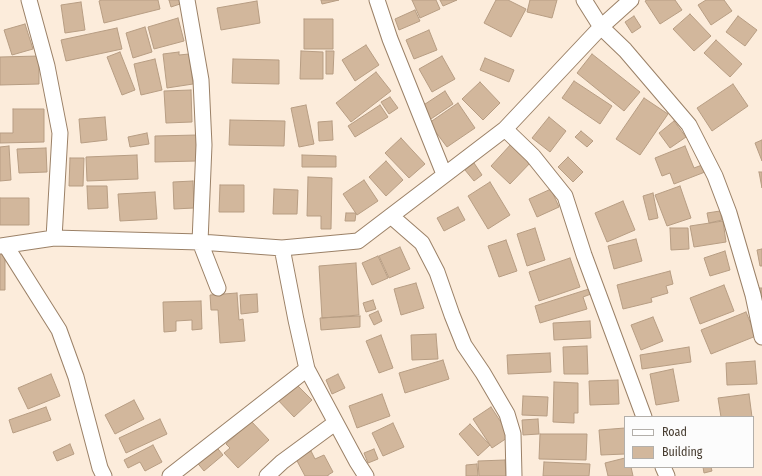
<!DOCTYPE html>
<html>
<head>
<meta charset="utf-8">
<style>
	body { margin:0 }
	#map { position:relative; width:762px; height:476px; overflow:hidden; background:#fcecdb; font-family:"Fira Sans Condensed",sans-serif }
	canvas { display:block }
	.legend { position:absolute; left:624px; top:416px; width:130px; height:52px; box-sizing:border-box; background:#fcfcfc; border:1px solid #b3afaa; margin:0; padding:5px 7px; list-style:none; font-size:12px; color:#463b2f }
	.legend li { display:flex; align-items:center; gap:8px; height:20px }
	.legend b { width:20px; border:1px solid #b3afaa }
</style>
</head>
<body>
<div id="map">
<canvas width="762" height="476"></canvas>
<ul class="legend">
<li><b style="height:5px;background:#fff"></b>Road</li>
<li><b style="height:11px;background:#d2b79c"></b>Building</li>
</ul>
</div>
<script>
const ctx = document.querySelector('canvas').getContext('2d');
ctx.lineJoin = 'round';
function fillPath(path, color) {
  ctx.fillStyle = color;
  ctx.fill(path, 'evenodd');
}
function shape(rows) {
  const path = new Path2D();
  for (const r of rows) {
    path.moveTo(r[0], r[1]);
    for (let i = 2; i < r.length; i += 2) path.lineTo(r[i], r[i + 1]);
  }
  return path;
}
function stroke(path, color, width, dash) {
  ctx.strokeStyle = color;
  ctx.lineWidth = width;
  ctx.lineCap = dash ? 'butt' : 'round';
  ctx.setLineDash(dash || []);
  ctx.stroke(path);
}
const building = shape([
	[101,0,158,0,160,9,104,23,99,1,101,0],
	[169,0,182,0,183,3,171,7,169,0],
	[321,0,339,0,322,4,321,0],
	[412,0,436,0,440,9,420,18,412,0],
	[440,0,457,0,443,6,440,0],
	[496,0,508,0,526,9,511,37,484,23,496,0],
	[530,0,557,0,552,18,527,12,530,0],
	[647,0,675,0,682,10,660,24,645,1,647,0],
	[706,0,724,0,732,11,711,25,698,5,706,0],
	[257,1,260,23,221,30,217,8,257,1],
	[81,2,85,30,65,33,61,5,81,2],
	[415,10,420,21,399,30,395,19,415,10],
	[690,14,711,36,694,51,673,29,690,14],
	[634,16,641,27,632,33,625,22,634,16],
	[738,16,757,30,745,46,726,32,738,16],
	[178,18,184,41,154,49,148,27,178,18],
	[304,19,333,19,333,49,304,49,304,19],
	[25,24,33,49,12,55,4,30,25,24],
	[145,27,152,52,133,58,126,33,145,27],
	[117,28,122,49,66,61,61,40,117,28],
	[429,30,437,50,414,59,406,40,429,30],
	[716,40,742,64,730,77,704,53,716,40],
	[366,45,379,65,355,81,342,60,366,45],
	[301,51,323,52,323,79,300,79,301,51],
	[326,51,334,51,333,74,326,74,326,51],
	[120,52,135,90,122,95,107,57,120,52],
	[179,52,179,55,189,54,193,84,167,88,163,54,179,52],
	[592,54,640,92,624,111,577,73,592,54],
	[39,56,39,84,0,85,0,57,39,56],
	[442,56,455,79,432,92,419,69,442,56],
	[485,58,514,70,509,82,480,70,485,58],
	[155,59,162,90,141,95,134,64,155,59],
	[233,59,279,60,279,84,232,83,233,59],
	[376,72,391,91,351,122,336,103,376,72],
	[574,81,612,106,600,124,562,98,574,81],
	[480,82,500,103,483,120,462,99,480,82],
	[733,84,748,106,712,131,697,108,733,84],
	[191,90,192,122,166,123,164,91,191,90],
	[445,91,453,104,428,121,419,108,445,91],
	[390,97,398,108,389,114,381,102,390,97],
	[644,98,668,114,640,155,616,139,644,98],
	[458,103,475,128,447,147,429,123,458,103],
	[306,105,314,144,299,147,291,108,306,105],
	[380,105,388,117,355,137,348,126,380,105],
	[13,109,44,109,44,142,0,143,0,133,13,133,13,109],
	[105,117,107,140,81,143,79,119,105,117],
	[549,117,566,131,550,152,532,138,549,117],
	[230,120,285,121,284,146,229,145,230,120],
	[332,121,333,140,319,141,318,122,332,121],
	[674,121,686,137,670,148,659,133,674,121],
	[581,131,593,141,587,147,575,137,581,131],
	[147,133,149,144,130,147,128,137,147,133],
	[197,135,197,161,155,162,155,136,197,135],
	[401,138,425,164,409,178,385,153,401,138],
	[762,140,762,161,755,143,762,140],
	[512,143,532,161,510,184,491,166,512,143],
	[9,146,11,180,0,181,0,147,9,146],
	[685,146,694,168,702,165,705,172,674,184,670,173,662,176,655,158,685,146],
	[46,148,47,172,19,173,17,149,46,148],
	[137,155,138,179,87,181,86,157,137,155],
	[302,155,336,156,336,167,302,167,302,155],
	[568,157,583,172,573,182,558,167,568,157],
	[70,158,84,158,83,186,69,186,70,158],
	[386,161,403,180,386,196,369,177,386,161],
	[474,163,482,175,474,181,465,170,474,163],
	[759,172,762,172,762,188,759,172],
	[308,177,332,178,331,229,321,229,321,216,307,216,308,177],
	[364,180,378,201,357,215,343,194,364,180],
	[193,181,194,208,174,209,173,182,193,181],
	[490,182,510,215,488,229,468,196,490,182],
	[220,185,244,185,244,212,219,212,220,185],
	[87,186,107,186,108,208,88,209,87,186],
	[680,186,691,218,667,226,655,195,680,186],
	[274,189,298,190,297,214,273,214,274,189],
	[551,189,559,207,537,217,529,199,551,189],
	[155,192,157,219,120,221,118,194,155,192],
	[653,193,658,218,649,220,643,196,653,193],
	[0,198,29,198,29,225,0,225,0,198],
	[623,201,635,230,607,242,595,213,623,201],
	[458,207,465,220,444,231,437,218,458,207],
	[720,211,722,220,709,223,707,213,720,211],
	[346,213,356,213,355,221,345,221,346,213],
	[723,221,726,242,694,247,690,226,723,221],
	[535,228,545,260,527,266,517,234,535,228],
	[670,228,688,228,689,249,671,250,670,228],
	[636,239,642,261,614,269,608,246,636,239],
	[506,240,517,271,499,277,488,246,506,240],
	[400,247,410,269,389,278,379,256,400,247],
	[762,249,762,266,760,266,757,250,762,249],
	[725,251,730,270,710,276,704,258,725,251],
	[0,253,5,253,5,290,0,290,0,253],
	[378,256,388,278,372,285,362,263,378,256],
	[570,258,580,287,539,301,529,272,570,258],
	[356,263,359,315,322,318,319,266,356,263],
	[670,271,673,284,666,286,668,293,651,298,652,302,623,309,617,285,670,271],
	[416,283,424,308,401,315,394,289,416,283],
	[724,285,734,311,700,324,690,298,724,285],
	[759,288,762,288,762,297,761,297,759,288],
	[589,289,591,294,583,297,587,309,540,323,535,306,589,289],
	[237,293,239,320,243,319,245,341,220,343,218,310,211,310,210,295,237,293],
	[257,294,258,312,241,314,240,295,257,294],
	[373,300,376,309,366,312,363,303,373,300],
	[201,301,202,329,192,330,192,320,176,321,176,331,164,332,163,302,201,301],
	[378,311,382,321,374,325,369,315,378,311],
	[746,312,756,336,711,354,701,330,746,312],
	[360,316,360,327,321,330,320,318,360,316],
	[653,317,663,341,641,350,631,325,653,317],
	[590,321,591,338,554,340,553,323,590,321],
	[436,334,438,359,412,360,411,335,436,334],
	[381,335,393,368,379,373,366,341,381,335],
	[587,346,588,374,564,374,563,347,587,346],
	[689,347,691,362,642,369,640,355,689,347],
	[550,353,551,372,508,374,507,355,550,353],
	[443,360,449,379,405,393,399,373,443,360],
	[755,361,757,384,727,385,726,363,755,361],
	[673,369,679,401,656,405,650,374,673,369],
	[51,374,60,396,28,409,18,388,51,374],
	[338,374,345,388,332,394,326,380,338,374],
	[618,380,619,404,590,405,589,381,618,380],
	[293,381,312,400,294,417,276,398,293,381],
	[554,382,578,383,578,413,574,413,574,423,553,422,554,382],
	[382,394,390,416,357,428,349,406,382,394],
	[749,394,752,417,721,417,718,398,749,394],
	[523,396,548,397,547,416,522,415,523,396],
	[134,400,144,419,115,434,105,415,134,400],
	[46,407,51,420,13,433,9,420,46,407],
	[491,407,510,436,492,448,473,419,491,407],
	[160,419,167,434,126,453,119,438,160,419],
	[538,419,539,434,523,435,522,420,538,419],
	[251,421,269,440,238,468,224,453,230,448,226,444,251,421],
	[393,423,404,447,383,456,372,433,393,423],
	[470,424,490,445,478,456,459,434,470,424],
	[625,428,625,454,601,455,599,430,625,428],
	[540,434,587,434,586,460,539,459,540,434],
	[70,444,74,454,57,461,53,452,70,444],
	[214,444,223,455,204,471,195,460,214,444],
	[153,445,162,462,145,471,140,462,128,468,124,460,153,445],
	[374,449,378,459,368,463,364,453,374,449],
	[311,451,315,459,324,455,333,472,328,475,328,476,305,476,296,459,311,451],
	[625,458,625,467,631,467,633,476,608,476,605,463,625,458],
	[505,460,506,476,479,476,478,461,505,460],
	[544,462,590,464,589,476,543,476,544,462],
	[477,464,478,476,466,476,466,465,477,464],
	[703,467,711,467,712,471,704,473,703,467]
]);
fillPath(building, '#d2b79c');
stroke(building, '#b79d83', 1);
const minor = shape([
	[29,0,47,66,60,133,54,238],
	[187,0,201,80,204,145,200,242,218,288],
	[377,0,390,39,444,174],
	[584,0,601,27,625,50,689,125,715,176,729,213,753,295,762,337],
	[505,129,533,156,565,196,584,255,644,417],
	[391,216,422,243,437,272,452,315,464,345,483,373,507,414,513,434,514,476],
	[0,246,54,238,200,242,282,248,358,241,505,129,601,27,631,0],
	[6,246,59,330,76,377,100,468,104,476],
	[282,248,296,320,307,369,357,462,366,476],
	[663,467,667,476],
	[170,476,307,369],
	[267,476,282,462,335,423]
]);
stroke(minor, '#9b8167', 17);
stroke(minor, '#fff', 15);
</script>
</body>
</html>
